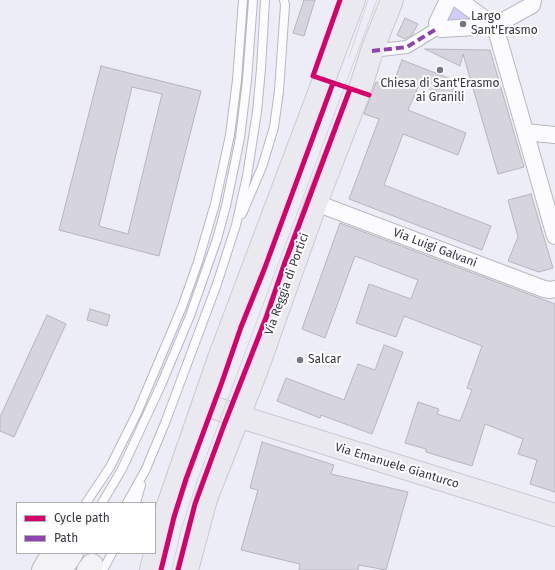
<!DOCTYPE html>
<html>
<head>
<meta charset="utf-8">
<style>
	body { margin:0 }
	#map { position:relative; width:555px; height:570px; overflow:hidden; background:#ededf8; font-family:"Fira Sans",sans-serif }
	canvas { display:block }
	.legend { position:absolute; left:16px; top:502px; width:140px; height:52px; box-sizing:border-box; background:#fff; border:1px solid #afafb2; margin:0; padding:5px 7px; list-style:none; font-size:12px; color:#36363e }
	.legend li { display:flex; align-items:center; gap:8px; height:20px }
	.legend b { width:20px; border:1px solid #afafb2 }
</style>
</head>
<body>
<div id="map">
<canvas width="555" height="570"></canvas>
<ul class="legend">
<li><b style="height:5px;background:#d6006c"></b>Cycle path</li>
<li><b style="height:5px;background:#8e44ad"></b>Path</li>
</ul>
</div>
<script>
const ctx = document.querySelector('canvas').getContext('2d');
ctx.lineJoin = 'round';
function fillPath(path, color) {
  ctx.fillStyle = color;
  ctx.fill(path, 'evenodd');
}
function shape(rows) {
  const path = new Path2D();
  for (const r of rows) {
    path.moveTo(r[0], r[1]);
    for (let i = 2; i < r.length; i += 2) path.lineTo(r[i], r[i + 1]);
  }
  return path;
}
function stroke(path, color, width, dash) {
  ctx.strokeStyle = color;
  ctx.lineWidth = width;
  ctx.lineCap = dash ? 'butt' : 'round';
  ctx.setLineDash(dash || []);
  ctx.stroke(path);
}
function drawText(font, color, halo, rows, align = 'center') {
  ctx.font = font + ' "Fira Sans",sans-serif';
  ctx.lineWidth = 4;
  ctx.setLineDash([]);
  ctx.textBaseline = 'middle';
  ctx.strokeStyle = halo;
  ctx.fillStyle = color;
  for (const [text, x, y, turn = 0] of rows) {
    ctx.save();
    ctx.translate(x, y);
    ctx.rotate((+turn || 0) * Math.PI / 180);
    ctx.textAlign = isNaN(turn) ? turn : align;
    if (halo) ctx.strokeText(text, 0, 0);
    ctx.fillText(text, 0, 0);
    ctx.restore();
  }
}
fillPath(shape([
	[454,3,475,20,448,21]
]), '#d1cdfb');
const building = shape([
	[304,0,315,0,304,36,293,33,304,0],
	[405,18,418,24,412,35,405,39,397,35,405,18],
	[425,49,490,50,524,167,498,174,463,54,460,66,425,49],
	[402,60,456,81,451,96,443,98,420,83,408,110,466,133,458,155,403,134,384,185,491,226,482,250,349,199,379,119,364,114,376,82,392,87,402,60],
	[101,66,201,91,159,256,59,230,101,66],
	[132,87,162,94,128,234,99,226,132,87],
	[531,194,553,268,539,272,508,261,518,237,508,200,531,194],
	[340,223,555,304,555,492,530,484,537,460,518,454,523,439,485,424,472,466,426,452,426,449,405,443,418,402,439,409,437,414,460,421,472,390,467,388,482,346,404,316,396,337,356,323,369,284,411,299,418,280,355,256,325,338,302,329,340,223],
	[90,309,110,315,107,326,87,320,90,309],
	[47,315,66,324,14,437,0,431,0,417,47,315],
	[384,345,403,352,372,434,321,415,320,418,277,401,286,378,344,400,358,364,375,370,384,345],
	[262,442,334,465,331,474,408,492,386,570,359,565,358,570,299,570,300,564,241,550,258,490,250,488,262,442]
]);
fillPath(building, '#d6d5de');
stroke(building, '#b6b5be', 1);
const service = shape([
	[242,214,262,167,274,127,279,91,285,5,284,0],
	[86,503,110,467,137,413,182,307,198,262,215,204,230,135,237,80,243,0],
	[102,503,122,469,161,385,190,316,217,239,226,206,240,138,247,80,253,0],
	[127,503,146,469,165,423,217,284,236,225,247,176,257,112,261,69,265,0],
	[136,503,141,485],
	[103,570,112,553]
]);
const pedestrian = shape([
	[372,51,407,47,438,28]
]);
const minor = shape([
	[448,0,437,23,438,28,441,29,494,26,532,5,533,0],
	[459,0,494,26,497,33,555,236],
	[525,132,555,135],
	[316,203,544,289,550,290,555,289]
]);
const secondary = shape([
	[43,570,53,553],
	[61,570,72,553],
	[88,570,92,565]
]);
const primary = shape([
	[204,404,238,416,555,515],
	[151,570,166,511,219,358,354,0],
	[187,570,206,499,256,372,316,203,359,92,372,51,392,0]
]);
stroke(service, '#b8b8c0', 10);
stroke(pedestrian, '#b8b8c0', 14);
stroke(minor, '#b8b8c0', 18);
stroke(secondary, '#b8b8c0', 24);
stroke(primary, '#c9c9ce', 24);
stroke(service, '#fcfcfe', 8);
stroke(pedestrian, '#fcfcfe', 12);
stroke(minor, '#fcfcfe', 16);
stroke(secondary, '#f3f3f6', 22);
stroke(primary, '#e9e9ef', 22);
stroke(shape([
	[349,57,368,0],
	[172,570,181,530,199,476,377,0]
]), '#d4d4d6', 1);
stroke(shape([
	[372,51,407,47,438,28]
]), '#8e44ad', 4, [8, 4]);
stroke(shape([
	[340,0,313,76,369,95],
	[161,570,174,517,186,479,222,382,241,327,264,270,333,83],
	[178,570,195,504,224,425,266,318,284,265,350,89]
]), '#d6006c', 5);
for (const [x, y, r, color] of [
	[463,24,4,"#76767f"],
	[440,70,4,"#76767f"],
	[300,360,4,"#76767f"]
]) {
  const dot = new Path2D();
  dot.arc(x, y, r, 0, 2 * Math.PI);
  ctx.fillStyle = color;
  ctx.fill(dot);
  stroke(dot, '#fff', 1.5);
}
drawText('12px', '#36363e', '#fff', [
	["Largo",471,17],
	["Sant'Erasmo",471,31],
	["Chiesa di Sant'Erasmo",440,84,"center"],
	["ai Granili",440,98,"center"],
	["Salcar",308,360]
], 'left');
drawText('12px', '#36363e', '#fff', [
	["Via Luigi Galvani",435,248,21],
	["Via Reggia di Portici",287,284,-70],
	["Via Emanuele Gianturco",397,466,17]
]);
</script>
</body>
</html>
